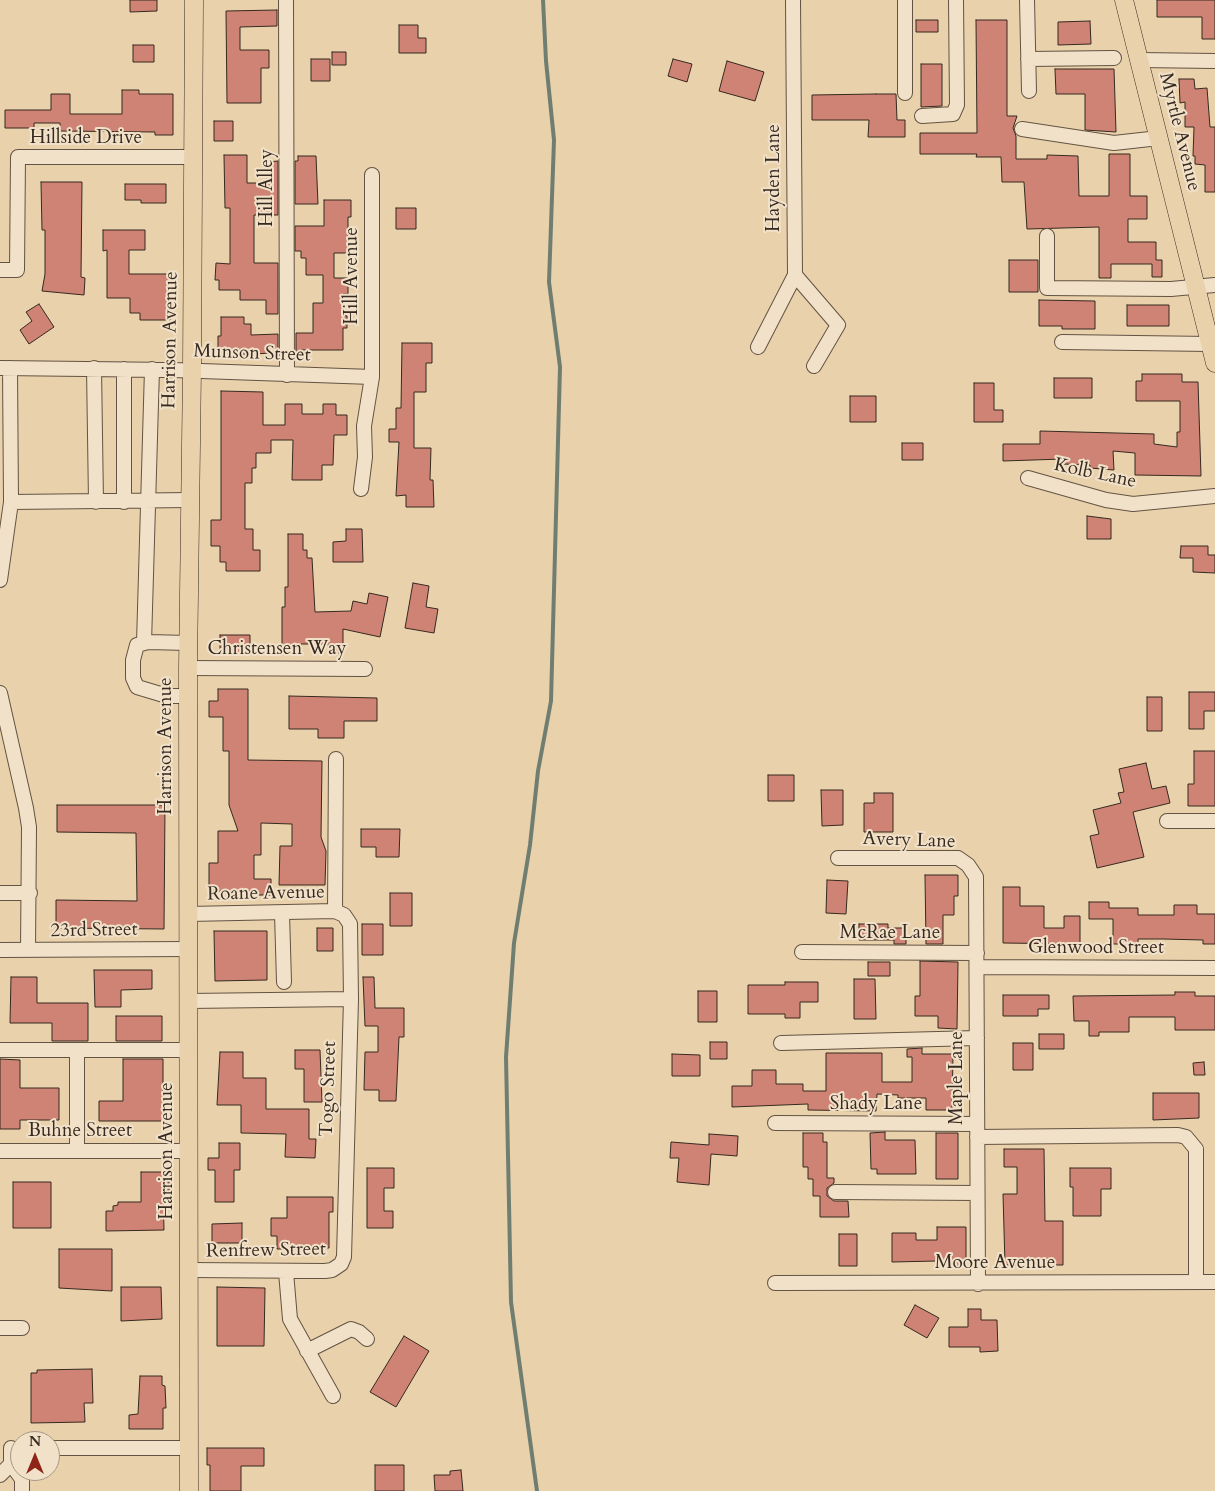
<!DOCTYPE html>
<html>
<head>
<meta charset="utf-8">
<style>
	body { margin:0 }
	#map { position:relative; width:1215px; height:1491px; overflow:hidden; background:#e9d1ac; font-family:Cardo,serif }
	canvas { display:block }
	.north { position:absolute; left:10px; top:1431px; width:50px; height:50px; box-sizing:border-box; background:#f1e1c9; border:1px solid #a69785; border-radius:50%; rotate:0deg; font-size:14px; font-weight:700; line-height:20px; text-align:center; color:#36291f }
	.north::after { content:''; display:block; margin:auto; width:18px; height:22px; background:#8f2418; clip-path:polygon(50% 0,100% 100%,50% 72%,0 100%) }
</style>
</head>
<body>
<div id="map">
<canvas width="1215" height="1491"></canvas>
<div class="north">N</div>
</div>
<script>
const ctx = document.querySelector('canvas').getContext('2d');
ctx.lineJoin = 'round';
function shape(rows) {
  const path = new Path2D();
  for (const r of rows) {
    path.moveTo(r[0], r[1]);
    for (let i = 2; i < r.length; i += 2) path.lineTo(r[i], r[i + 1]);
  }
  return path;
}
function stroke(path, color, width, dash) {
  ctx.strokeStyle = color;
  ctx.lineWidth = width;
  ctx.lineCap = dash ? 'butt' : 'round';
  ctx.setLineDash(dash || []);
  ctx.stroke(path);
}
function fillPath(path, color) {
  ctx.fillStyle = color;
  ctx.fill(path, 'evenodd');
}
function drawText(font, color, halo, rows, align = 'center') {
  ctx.font = font + ' Cardo,serif';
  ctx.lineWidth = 4;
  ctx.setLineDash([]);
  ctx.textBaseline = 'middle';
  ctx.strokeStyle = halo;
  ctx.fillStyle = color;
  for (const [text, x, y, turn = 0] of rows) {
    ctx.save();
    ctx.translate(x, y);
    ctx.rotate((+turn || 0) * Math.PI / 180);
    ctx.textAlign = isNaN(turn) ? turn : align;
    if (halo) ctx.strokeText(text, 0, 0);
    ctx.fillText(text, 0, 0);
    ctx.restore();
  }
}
stroke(shape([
	[537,1491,511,1302,506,1057,514,943,530,845,538,771,551,701,560,367,549,282,554,140,546,61,543,0]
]), '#707e72', 4);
const building = shape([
	[130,0,157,0,157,11,130,12,130,0],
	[1157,0,1215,0,1215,39,1202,39,1202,17,1157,17,1157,0],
	[277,10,277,26,240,27,240,50,269,50,269,68,261,68,261,103,227,103,226,11,277,10],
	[916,20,938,20,938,32,916,32,916,20],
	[976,20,1007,20,1007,116,1017,116,1013,128,1016,136,1016,159,1047,159,1047,155,1078,156,1079,196,1109,196,1109,154,1130,154,1130,196,1147,196,1147,219,1128,219,1128,242,1156,242,1156,260,1162,260,1162,277,1152,277,1152,264,1111,264,1111,278,1099,278,1099,227,1027,229,1024,182,1002,182,1001,157,976,157,977,154,920,154,920,133,977,133,976,20],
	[1090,21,1091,44,1058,45,1058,22,1090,21],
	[399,25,418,25,418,38,426,38,426,53,399,53,399,25],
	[133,45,154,45,154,62,133,62,133,45],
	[332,52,346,52,346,65,332,65,332,52],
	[311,59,330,59,330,81,311,81,311,59],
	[673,59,692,64,687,82,668,76,673,59],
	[727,61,764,72,755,101,719,91,727,61],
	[921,64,942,64,942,106,921,107,921,64],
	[1055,69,1114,69,1116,132,1085,130,1085,94,1056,94,1055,69],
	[1179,79,1194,79,1195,89,1207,88,1210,127,1215,127,1215,192,1205,192,1205,165,1195,164,1195,156,1193,156,1194,127,1185,127,1185,102,1180,103,1179,79],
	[122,90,139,90,139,94,173,94,173,135,155,135,155,132,60,131,60,123,34,123,34,128,5,128,5,110,51,110,51,94,70,94,70,114,122,114,122,90],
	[876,94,896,94,897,120,905,120,905,137,868,137,869,120,812,120,812,95,876,94],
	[214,121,233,121,233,141,214,141,214,121],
	[224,155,247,155,247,183,267,183,267,162,278,161,278,215,254,215,254,263,278,263,278,314,266,314,266,300,240,300,240,290,219,290,219,280,215,280,216,263,230,264,230,208,225,208,224,155],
	[298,156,316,156,318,204,295,204,295,161,298,161,298,156],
	[41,182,82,182,81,277,85,278,84,295,42,291,45,274,45,230,42,230,41,182],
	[125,184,166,184,166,203,141,203,141,200,125,200,125,184],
	[324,200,351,200,351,217,348,217,348,253,334,253,334,278,348,278,348,294,343,294,342,315,347,316,347,328,343,328,343,350,301,350,301,353,296,353,296,333,313,333,313,303,323,303,323,275,306,275,306,258,301,258,301,251,295,251,295,226,324,226,324,200],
	[396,208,416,208,416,229,396,229,396,208],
	[103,230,145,230,145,250,129,250,129,274,171,274,170,320,140,320,140,313,130,313,130,298,107,298,107,250,103,251,103,230],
	[1009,260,1038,260,1038,292,1009,292,1009,260],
	[1039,300,1095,301,1095,329,1062,329,1062,326,1039,326,1039,300],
	[39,304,54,327,29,344,20,330,32,321,26,312,39,304],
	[1127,305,1169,305,1169,326,1127,326,1127,305],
	[221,317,244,317,244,324,251,324,251,335,278,334,278,353,218,355,218,336,221,336,221,317],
	[402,343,432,343,432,363,426,363,426,392,414,392,414,448,431,448,430,480,433,480,434,507,406,507,406,495,396,496,399,442,389,442,389,429,396,429,396,408,401,408,402,343],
	[1142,374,1182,374,1182,382,1198,382,1201,476,1135,475,1135,453,1113,451,1114,470,1090,468,1090,465,1063,464,1063,459,1003,461,1003,444,1040,444,1040,431,1154,434,1154,444,1177,447,1177,432,1180,432,1180,401,1136,401,1136,381,1142,381,1142,374],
	[1054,378,1092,378,1092,398,1054,398,1054,378],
	[974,383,994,383,994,410,1003,410,1003,422,974,422,974,383],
	[221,391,263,392,263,425,285,425,285,404,302,404,302,414,323,414,323,404,336,404,336,415,347,415,347,435,334,435,333,465,322,465,322,480,292,480,293,440,271,440,271,453,256,453,256,468,252,468,252,483,245,483,245,529,253,529,253,550,260,550,260,571,226,571,226,562,220,562,220,546,211,546,211,520,221,520,221,391],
	[850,396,876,396,876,422,850,422,850,396],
	[902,443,923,443,923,460,902,460,902,443],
	[1087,516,1111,519,1111,539,1087,539,1087,516],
	[346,529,362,529,363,562,333,562,333,542,346,541,346,529],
	[288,534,303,534,303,550,307,550,307,558,312,558,315,612,351,611,353,601,367,604,369,593,388,597,380,637,343,629,343,653,329,653,328,644,301,644,301,649,282,649,282,607,285,607,285,587,288,587,288,534],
	[1181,546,1208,546,1208,555,1215,555,1215,573,1193,572,1193,558,1180,558,1181,546],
	[413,583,429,586,426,607,438,609,434,633,405,628,413,583],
	[220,635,250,635,250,653,220,653,220,635],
	[218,689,248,689,248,760,322,761,321,837,326,851,325,885,279,885,280,846,292,846,292,824,261,823,261,855,254,855,254,879,271,879,271,895,256,895,256,891,209,891,209,863,218,863,218,831,238,831,229,805,229,751,223,751,223,717,209,717,209,701,218,701,218,689],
	[1189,692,1215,692,1215,711,1204,711,1204,729,1189,729,1189,692],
	[289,696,377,698,377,721,344,721,344,738,318,738,318,729,289,729,289,696],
	[1147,697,1162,697,1162,731,1147,731,1147,697],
	[1194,751,1215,751,1215,806,1188,806,1188,784,1194,784,1194,751],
	[1146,763,1152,789,1166,786,1170,803,1133,812,1144,857,1097,868,1090,836,1099,834,1093,810,1121,803,1118,793,1124,792,1119,769,1146,763],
	[768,775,794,775,794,801,768,801,768,775],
	[821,790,843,790,843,825,822,826,821,790],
	[874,793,893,793,893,832,864,832,864,803,874,803,874,793],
	[57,805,165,805,164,929,56,928,56,900,137,901,136,833,57,832,57,805],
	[361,829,400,829,399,857,376,857,376,847,361,847,361,829],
	[925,875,958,875,958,896,954,896,954,915,943,915,943,944,926,944,925,875],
	[827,880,848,881,846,914,826,913,827,880],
	[1003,887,1020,887,1020,906,1044,906,1044,928,1064,928,1064,916,1080,916,1080,944,1003,943,1003,887],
	[390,893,412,893,412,926,390,926,390,893],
	[1089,902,1109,902,1109,908,1138,908,1138,915,1174,915,1174,905,1197,905,1197,914,1215,914,1215,944,1203,944,1203,940,1163,939,1138,939,1138,944,1113,944,1113,919,1089,919,1089,902],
	[362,924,383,924,383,955,362,955,362,924],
	[859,924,888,924,888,928,906,928,906,944,894,944,894,940,859,940,859,924],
	[317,928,333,928,333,951,317,951,317,928],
	[214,931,267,931,267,980,215,981,214,931],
	[920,961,958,962,957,1029,938,1028,938,1016,915,1016,915,996,920,996,920,961],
	[868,962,890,962,890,976,868,976,868,962],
	[94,970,152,970,152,989,121,990,121,1007,95,1007,94,970],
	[11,977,37,977,37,1003,88,1003,88,1041,52,1041,52,1023,10,1023,11,977],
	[363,977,374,977,375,1008,404,1008,404,1037,399,1037,396,1101,379,1101,379,1090,364,1090,365,1052,378,1052,378,1026,365,1026,363,977],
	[854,979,875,979,876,1019,854,1019,854,979],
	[785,982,818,982,818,1002,800,1002,800,1018,785,1018,785,1014,748,1014,748,985,785,985,785,982],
	[698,991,717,991,717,1022,698,1022,698,991],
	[1175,992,1195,992,1195,996,1215,996,1215,1030,1175,1030,1175,1017,1129,1017,1129,1032,1099,1032,1099,1036,1089,1036,1089,1021,1074,1021,1073,996,1175,995,1175,992],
	[1003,995,1049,995,1049,1009,1038,1009,1038,1016,1003,1016,1003,995],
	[116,1016,162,1016,162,1041,116,1041,116,1016],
	[1039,1034,1064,1034,1064,1049,1039,1049,1039,1034],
	[710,1042,727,1042,727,1059,710,1059,710,1042],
	[1013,1043,1033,1043,1033,1070,1013,1070,1013,1043],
	[922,1048,922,1054,953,1054,952,1110,926,1110,926,1098,898,1098,898,1095,877,1094,876,1111,808,1110,808,1104,732,1107,732,1086,752,1086,752,1070,776,1070,776,1084,803,1084,803,1091,826,1091,826,1053,882,1053,882,1082,912,1082,912,1057,907,1057,907,1049,922,1048],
	[295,1050,320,1050,322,1102,304,1102,304,1069,295,1069,295,1050],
	[220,1052,243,1052,243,1078,266,1078,266,1109,309,1109,309,1139,316,1139,315,1158,285,1157,286,1134,241,1133,241,1105,217,1105,220,1052],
	[672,1054,700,1055,700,1076,672,1076,672,1054],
	[0,1059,20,1060,20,1088,59,1088,59,1120,20,1120,20,1129,0,1129,0,1059],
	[123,1059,163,1059,163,1121,99,1121,99,1101,123,1101,123,1059],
	[1204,1062,1205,1075,1194,1075,1193,1063,1204,1062],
	[1153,1093,1199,1093,1199,1118,1153,1120,1153,1093],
	[885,1132,885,1140,915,1140,916,1174,877,1174,877,1169,871,1169,870,1133,885,1132],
	[803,1133,823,1133,823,1142,827,1142,827,1178,834,1178,834,1183,827,1188,827,1196,834,1201,848,1201,849,1217,820,1217,820,1196,813,1196,813,1179,808,1179,808,1167,803,1167,803,1133],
	[936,1133,958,1133,958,1179,936,1179,936,1133],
	[709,1134,738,1136,737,1156,711,1154,709,1185,677,1182,679,1158,670,1158,671,1142,709,1145,709,1134],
	[219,1143,240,1143,240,1170,234,1170,234,1202,215,1202,215,1170,208,1170,208,1158,219,1158,219,1143],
	[1004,1149,1044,1149,1045,1221,1063,1221,1063,1265,1005,1265,1003,1194,1017,1194,1017,1167,1004,1167,1004,1149],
	[367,1168,394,1168,394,1188,384,1188,384,1211,393,1211,393,1228,367,1228,367,1168],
	[1070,1168,1111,1168,1111,1189,1101,1189,1101,1216,1073,1216,1073,1187,1070,1187,1070,1168],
	[141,1172,169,1172,169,1191,163,1191,164,1230,106,1231,106,1211,113,1211,113,1206,118,1205,118,1202,141,1202,141,1172],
	[13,1182,51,1182,51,1228,13,1228,13,1182],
	[287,1197,333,1197,333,1212,329,1212,329,1248,277,1249,277,1236,271,1236,271,1218,287,1218,287,1197],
	[242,1223,242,1243,212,1243,212,1224,242,1223],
	[937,1227,966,1227,966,1266,937,1266,937,1261,892,1262,892,1233,916,1233,916,1240,937,1240,937,1227],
	[839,1234,857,1234,857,1266,839,1266,839,1234],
	[59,1249,112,1249,112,1291,59,1288,59,1249],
	[121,1287,161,1287,162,1319,121,1321,121,1287],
	[217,1287,265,1288,264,1346,217,1346,217,1287],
	[915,1305,939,1318,927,1338,904,1325,915,1305],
	[968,1309,981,1309,981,1320,997,1320,998,1351,980,1352,980,1347,949,1347,949,1327,968,1327,968,1309],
	[404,1336,429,1351,396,1407,370,1392,404,1336],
	[92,1369,93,1403,84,1403,85,1422,31,1423,31,1373,37,1373,37,1370,92,1369],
	[140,1376,162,1376,162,1385,165,1386,166,1408,163,1408,163,1429,129,1429,129,1415,138,1414,140,1376],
	[207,1448,264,1448,264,1466,241,1466,241,1491,210,1491,210,1465,207,1465,207,1448],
	[375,1465,404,1465,404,1491,375,1491,375,1465],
	[461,1470,463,1491,435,1491,434,1475,450,1475,450,1471,461,1470]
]);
fillPath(building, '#ce8374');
stroke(building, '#36291f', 1);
const minor = shape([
	[286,0,287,375],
	[905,0,905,93],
	[1027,0,1029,91],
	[1028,59,1114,58],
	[1139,60,1215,61],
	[922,116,953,114,957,105,956,0],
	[1022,129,1114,143,1159,138],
	[1047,236,1047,288,1171,289,1215,285],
	[0,270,17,270,18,157,194,157],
	[795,275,838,325,814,366],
	[1062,342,1210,344],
	[758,347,795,275,793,0],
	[0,368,173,370,372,377],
	[94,368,96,502],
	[124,369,124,502],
	[1028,478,1106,500,1133,504,1215,496],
	[361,489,365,457,364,426,372,377,372,175],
	[11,502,190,500],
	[0,580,11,502,10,368],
	[144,643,152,369],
	[188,668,365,669],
	[0,693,26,808,29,827,28,950],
	[188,696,167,696,137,687,133,678,133,660,137,645,148,642,188,643],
	[1167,821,1215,821],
	[838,858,958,858,968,865,976,877,978,1284],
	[0,893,30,893],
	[335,911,336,759],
	[282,913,284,982],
	[188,914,335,911,344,915,350,924,351,999,344,1257,341,1264,332,1270,325,1271,190,1270],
	[0,950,188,949],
	[802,952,977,953],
	[977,967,1215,968],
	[188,1001,351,999],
	[781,1043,977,1038],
	[0,1050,189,1050],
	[775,1123,977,1124],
	[977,1137,1178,1135,1186,1137,1196,1149,1196,1282],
	[0,1151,189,1151],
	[77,1151,77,1050],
	[835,1192,977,1193],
	[286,1272,290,1319,333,1396],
	[775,1283,1215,1282],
	[0,1328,22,1328],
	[307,1351,351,1329,359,1332,367,1339],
	[11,1448,11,1464,22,1479,22,1491],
	[50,1448,189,1448],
	[0,1475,11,1464]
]);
const major = shape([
	[1124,0,1215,363],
	[189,1491,188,668,192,370,194,0]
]);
stroke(minor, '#635342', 16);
stroke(major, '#36291f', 19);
stroke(minor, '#f1e1c9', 14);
stroke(major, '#e9d1ac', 18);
drawText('19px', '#36291f', '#f1e1c9', [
	["Myrtle Avenue",1179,132,76],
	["Hillside Drive",86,139],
	["Hayden Lane",775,178,-90],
	["Hill Alley",268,188,-90],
	["Hill Avenue",353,276,-90],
	["Harrison Avenue",171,340,-89],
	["Munson Street",252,354,2],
	["Kolb Lane",1095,474,12],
	["Christensen Way",277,650],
	["Harrison Avenue",167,746,-90],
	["Avery Lane",909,841,2],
	["Roane Avenue",266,894,-1],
	["23rd Street",94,931,-1],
	["McRae Lane",890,934],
	["Glenwood Street",1096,949],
	["Maple Lane",958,1078,-90],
	["Togo Street",329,1089,-88],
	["Shady Lane",876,1105],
	["Buhne Street",80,1132],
	["Harrison Avenue",168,1151,-90],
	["Renfrew Street",266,1251,-1],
	["Moore Avenue",995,1264]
]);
</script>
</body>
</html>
